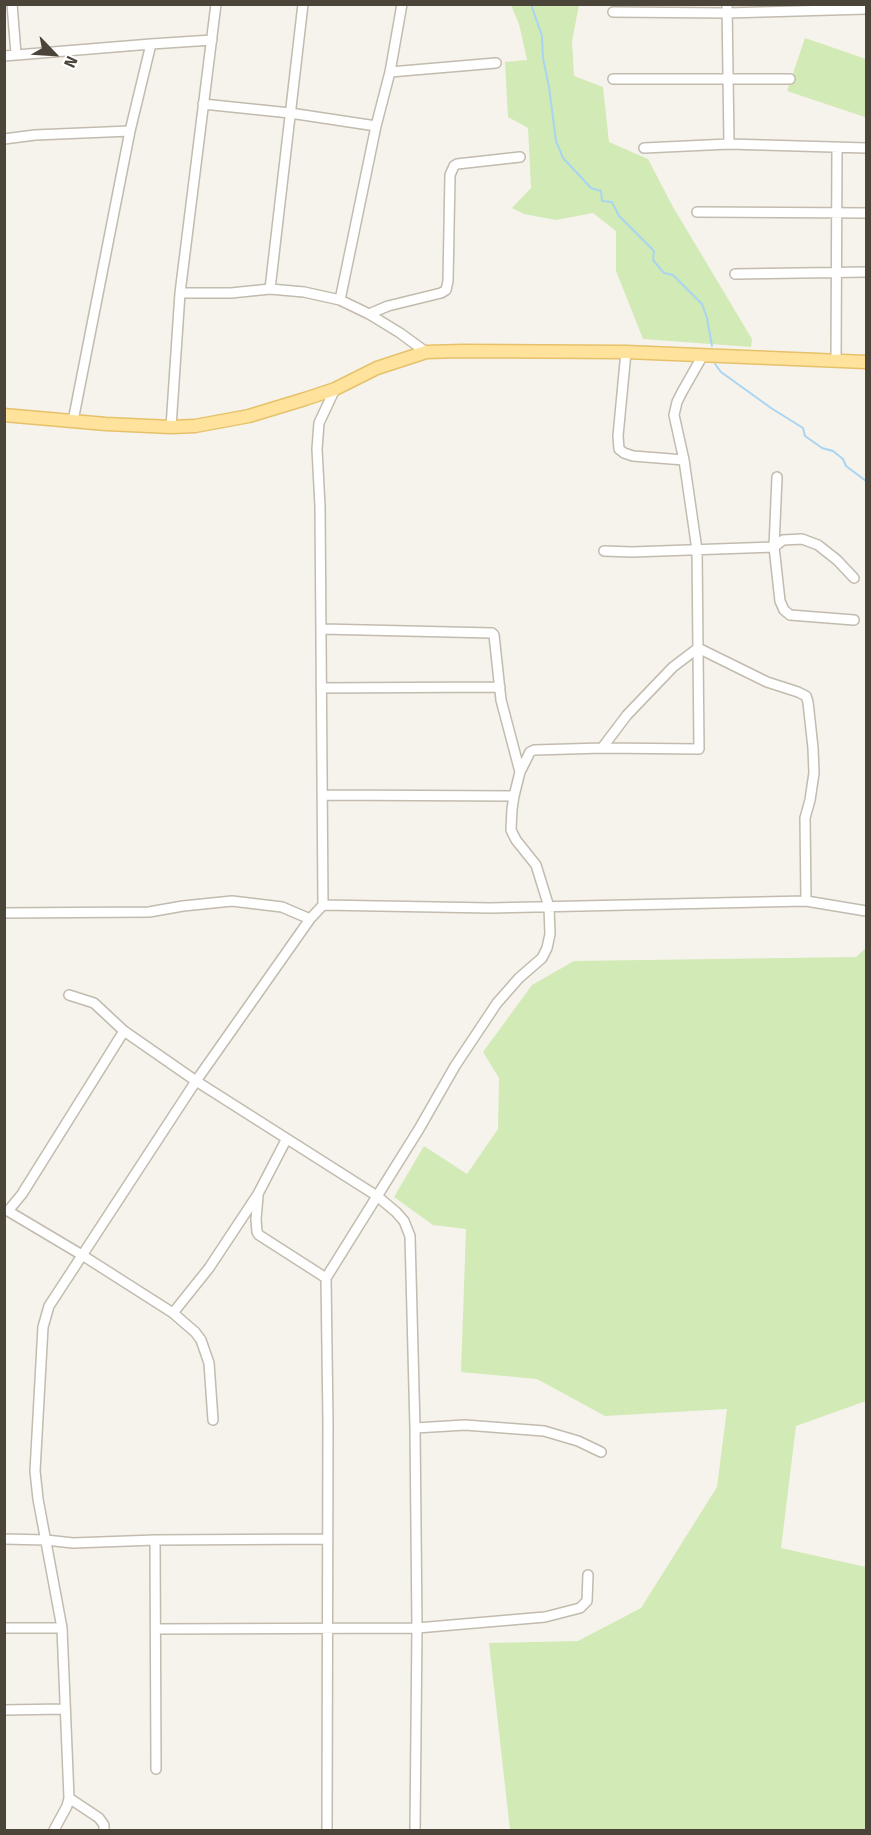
<!DOCTYPE html>
<html>
<head>
<meta charset="utf-8">
<style>
	body { margin:0 }
	#map { position:relative; width:871px; height:1835px; overflow:hidden; background:#f6f3ec; font-family:"Fira Sans",sans-serif }
	canvas { display:block }
	.frame { position:absolute; inset:0; border:6px solid #4b4439; pointer-events:none }
	.north { position:absolute; left:24px; top:24px; width:60px; height:60px; -webkit-text-stroke:4px #fff; paint-order:stroke; rotate:115deg; font-size:16px; font-weight:700; line-height:24px; text-align:center; color:#4b4439 }
	.north::after { content:''; display:block; margin:auto; width:21px; height:27px; background:#4b4439; clip-path:polygon(50% 0,100% 100%,50% 72%,0 100%) }
</style>
</head>
<body>
<div id="map">
<canvas width="871" height="1835"></canvas>
<div class="frame"></div>
<div class="north">N</div>
</div>
<script>
const ctx = document.querySelector('canvas').getContext('2d');
ctx.lineJoin = 'round';
function fillPath(path, color) {
  ctx.fillStyle = color;
  ctx.fill(path, 'evenodd');
}
function shape(rows) {
  const path = new Path2D();
  for (const r of rows) {
    path.moveTo(r[0], r[1]);
    for (let i = 2; i < r.length; i += 2) path.lineTo(r[i], r[i + 1]);
  }
  return path;
}
function stroke(path, color, width, dash) {
  ctx.strokeStyle = color;
  ctx.lineWidth = width;
  ctx.lineCap = dash ? 'butt' : 'round';
  ctx.setLineDash(dash || []);
  ctx.stroke(path);
}
fillPath(shape([
	[511,5,579,5,572,41,574,76,603,87,609,142,648,159,673,207,752,339,751,347,643,339,616,271,616,231,593,213,556,220,524,214,512,208,531,188,528,128,508,117,505,62,527,60,519,24],
	[805,38,866,59,866,113,865,117,787,91],
	[866,948,866,1401,796,1426,781,1548,866,1567,866,1830,510,1830,489,1643,578,1641,641,1608,717,1487,727,1409,605,1416,537,1379,461,1372,466,1229,433,1225,394,1197,424,1146,467,1174,498,1129,499,1078,483,1052,532,985,574,961,856,957]
]), '#d2eab5');
stroke(shape([
	[531,4,542,36,543,58,549,87,556,141,563,158,591,188,601,191,602,201,612,202,619,216,654,251,653,260,664,273,673,275,702,304,707,318,712,346],
	[715,364,721,372,771,408,803,428,805,436,822,448,833,451,843,459,846,466,866,481]
]), '#a9d4f2', 2);
const minor = shape([
	[12,4,16,54],
	[727,4,729,144],
	[613,12,727,13,866,9],
	[4,56,151,44,212,40],
	[390,72,496,63],
	[613,79,790,79],
	[203,104,290,113,376,126],
	[4,139,35,135,130,131],
	[644,148,729,144,866,148],
	[697,212,866,213],
	[735,274,866,272],
	[270,289,303,4],
	[180,293,231,293,270,289,304,292,340,300,369,314,400,333,426,352],
	[340,300,376,126,390,72,402,4],
	[369,314,388,306,441,293,446,290,448,281,450,175,454,166,457,164,520,157],
	[626,352,618,436,619,449,624,453,633,456,684,460],
	[836,361,837,148],
	[73,421,130,131,151,44],
	[171,427,180,293,216,4],
	[777,477,774,547,780,601,784,610,790,615,854,620],
	[604,551,632,552,774,547,783,540,802,539,818,545,837,560,854,578],
	[322,629,492,633,494,635,501,700,520,772],
	[321,688,500,687],
	[602,748,627,715,649,692,673,667,698,648,767,682,798,692,806,696,808,702,813,748,814,773,810,800,805,818,806,901],
	[324,795,514,796,520,772,530,752,534,750,602,748,699,749,697,550,684,460,674,415,677,402,682,392,703,355],
	[323,905,490,908,806,901,866,911],
	[4,913,149,912,183,906,232,901,282,907,310,919],
	[69,995,94,1003,124,1031,196,1081,377,1196,396,1212,404,1221,410,1236,415,1428,417,1628,415,1830],
	[124,1031,22,1194,8,1211,82,1255,173,1313,195,1332,201,1340,209,1363,213,1420],
	[258,1196,256,1219,257,1232,259,1235,326,1278],
	[173,1313,209,1268,258,1194,286,1140],
	[415,1428,465,1425,544,1431,578,1441,601,1452],
	[4,1539,46,1540,73,1543,155,1540,328,1539],
	[155,1540,156,1769],
	[4,1628,62,1628],
	[156,1629,417,1628,545,1617,580,1608,587,1601,588,1575],
	[4,1710,64,1709],
	[69,1798,99,1818,104,1825,104,1830],
	[54,1830,67,1806,69,1798,62,1628,38,1499,35,1471,43,1327,49,1306,196,1081,310,919,323,905,320,506,317,449,319,423,335,389],
	[327,1830,328,1422,326,1278,419,1129,455,1066,497,1003,519,978,542,958,547,948,550,934,549,907,536,865,516,840,511,830,512,809,514,796]
]);
const major = shape([
	[4,415,106,424,171,427,195,426,249,416,305,399,335,389,377,368,426,352,463,351,626,352,866,362]
]);
stroke(minor, '#c2bbae', 12);
stroke(major, '#e6c16a', 15);
stroke(minor, '#fff', 9);
stroke(major, '#ffe39c', 12);
</script>
</body>
</html>
